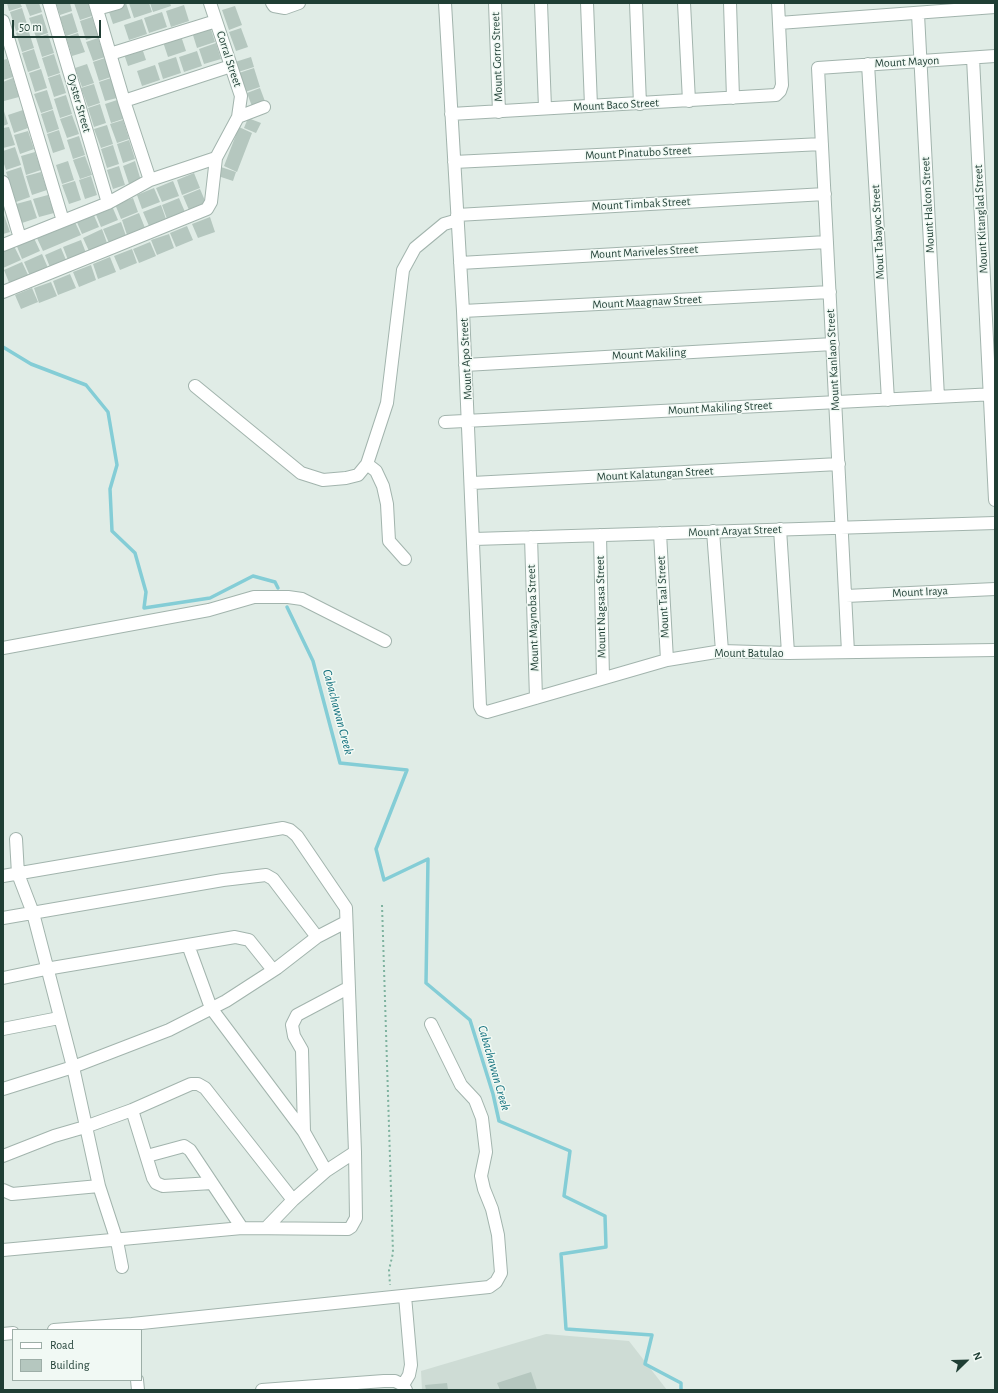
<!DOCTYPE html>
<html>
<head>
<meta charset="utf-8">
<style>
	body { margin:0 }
	#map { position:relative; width:998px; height:1393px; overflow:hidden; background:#e0ece6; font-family:"Alegreya Sans",sans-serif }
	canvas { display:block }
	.frame { position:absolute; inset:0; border:4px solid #1f3e34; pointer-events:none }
	.legend { position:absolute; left:12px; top:1329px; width:130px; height:52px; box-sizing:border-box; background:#f1f9f4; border:1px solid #9daea7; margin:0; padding:5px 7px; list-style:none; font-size:12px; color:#1f3e34 }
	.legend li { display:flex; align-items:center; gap:8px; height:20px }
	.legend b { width:20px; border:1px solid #9daea7 }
	.north { position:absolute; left:946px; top:1341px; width:40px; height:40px; -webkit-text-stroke:3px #f1f9f4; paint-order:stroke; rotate:67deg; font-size:11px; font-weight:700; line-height:16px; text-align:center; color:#1f3e34 }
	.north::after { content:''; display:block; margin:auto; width:14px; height:18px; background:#1f3e34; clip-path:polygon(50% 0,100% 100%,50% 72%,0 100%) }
	.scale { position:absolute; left:12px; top:20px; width:89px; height:18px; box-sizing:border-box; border:2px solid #1f3e34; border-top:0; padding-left:5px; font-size:12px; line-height:14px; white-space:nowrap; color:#1f3e34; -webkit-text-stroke:3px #f1f9f4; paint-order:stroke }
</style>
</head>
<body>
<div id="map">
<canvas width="998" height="1393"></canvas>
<div class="frame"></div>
<ul class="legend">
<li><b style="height:5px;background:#fff"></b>Road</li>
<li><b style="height:11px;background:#b5c7bf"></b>Building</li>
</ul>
<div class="north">N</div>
<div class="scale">50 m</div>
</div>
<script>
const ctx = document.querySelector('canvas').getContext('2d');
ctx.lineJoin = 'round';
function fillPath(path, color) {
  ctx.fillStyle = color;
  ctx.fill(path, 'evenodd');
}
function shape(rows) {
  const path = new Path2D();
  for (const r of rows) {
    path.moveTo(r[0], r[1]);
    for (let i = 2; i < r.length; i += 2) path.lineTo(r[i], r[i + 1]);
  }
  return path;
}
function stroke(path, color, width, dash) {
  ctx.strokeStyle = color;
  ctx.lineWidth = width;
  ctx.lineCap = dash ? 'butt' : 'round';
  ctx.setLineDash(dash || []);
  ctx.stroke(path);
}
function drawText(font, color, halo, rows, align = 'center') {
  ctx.font = font + ' "Alegreya Sans",sans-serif';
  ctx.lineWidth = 3;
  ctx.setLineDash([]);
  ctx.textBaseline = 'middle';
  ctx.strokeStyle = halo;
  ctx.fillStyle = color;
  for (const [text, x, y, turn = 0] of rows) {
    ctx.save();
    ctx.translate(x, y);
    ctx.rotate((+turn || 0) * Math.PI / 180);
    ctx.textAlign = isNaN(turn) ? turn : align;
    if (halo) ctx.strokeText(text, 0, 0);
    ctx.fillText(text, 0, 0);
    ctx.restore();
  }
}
fillPath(shape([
	[546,1334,629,1341,667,1390,422,1390,421,1371]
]), '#cedcd5');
stroke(shape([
	[3,347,31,364,86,385,108,412,117,465,110,489,112,531,135,553,146,592,144,608,210,598,253,576,275,582,278,588],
	[287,607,313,661,340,763,407,770,376,849,384,880,428,859,426,983,470,1020,493,1094,499,1121,570,1151,564,1196,605,1216,606,1247,561,1254,566,1329,652,1335,645,1364,681,1383,681,1390]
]), '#84cdd6', 3.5);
fillPath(shape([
	[7,3,20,3,22,7,9,11],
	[25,3,39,3,42,12,30,16],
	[56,3,70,3,72,11,60,15],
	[74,3,88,3,92,16,80,20],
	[126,3,131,18,113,24,108,9],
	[129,3,149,3,152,12,134,18],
	[150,3,170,3,171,6,153,12],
	[184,5,189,21,171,27,166,11],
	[235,6,242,25,229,30,222,10],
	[22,8,28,27,16,31,10,12],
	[162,12,167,27,149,33,144,18],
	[72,13,78,32,66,36,60,17],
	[42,14,48,33,36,37,29,18],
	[92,17,98,36,86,40,80,21],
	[142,19,147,34,129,40,124,25],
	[210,26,215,42,197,48,192,32],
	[241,28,248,47,236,51,229,32],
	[28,29,34,48,22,52,16,33],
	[78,33,85,52,72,56,66,37],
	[48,34,54,53,42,57,36,38],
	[181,36,186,51,168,57,163,42],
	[98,38,105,57,93,61,86,42],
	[216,43,221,59,204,64,199,49],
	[142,48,146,60,128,66,124,54],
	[34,49,40,68,28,72,22,53],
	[197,51,202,66,184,72,179,57],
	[54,54,60,73,48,77,42,58],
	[176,57,181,73,163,79,158,63],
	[251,57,254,67,238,72,235,62],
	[105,58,111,77,99,81,93,62],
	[7,59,13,77,3,80,3,60],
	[87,64,94,83,82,87,75,68],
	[155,65,160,80,142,86,137,71],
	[254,68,260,87,245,92,239,73],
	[41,69,47,88,35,92,29,73],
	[60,74,66,93,54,97,48,78],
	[13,78,19,97,4,101,3,82],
	[111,78,117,98,105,101,99,82],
	[94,84,100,103,88,107,81,88],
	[260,88,266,104,253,109,247,93],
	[47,90,53,109,41,113,34,94],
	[66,95,72,114,60,118,54,99],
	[117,100,123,119,111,123,105,104],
	[100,104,106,123,94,127,88,108],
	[3,108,8,124,3,126],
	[23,110,28,128,14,133,8,115],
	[53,110,59,129,47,133,41,114],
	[72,115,79,134,67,138,60,119],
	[248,118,261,123,256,133,244,128],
	[123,120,129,139,117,143,110,124],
	[107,125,113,144,101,148,94,129],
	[9,127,15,145,3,148,3,128],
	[239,127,252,133,237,172,224,166],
	[59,130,65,149,53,153,47,134],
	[28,131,34,149,20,154,14,135],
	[79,136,85,155,73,159,67,140],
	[129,140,135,159,123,163,117,144],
	[113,145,119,164,107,168,101,149],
	[15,147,21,165,6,170,3,161,3,151],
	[35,152,41,170,26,175,21,156],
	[85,156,92,175,80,179,73,160],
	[68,161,74,180,62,184,56,165],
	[135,161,141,181,129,184,123,166],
	[119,166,125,185,113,189,107,170],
	[21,167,30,197,16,202,6,172],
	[221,167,236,172,233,181,218,176],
	[41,172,47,190,32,195,26,176],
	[194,173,200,188,182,195,177,180],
	[91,176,97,195,85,199,79,180],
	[75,181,81,200,69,204,62,185],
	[173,181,179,196,162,202,156,188],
	[154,188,160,202,142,209,137,195],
	[200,189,206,203,189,210,183,196],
	[48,195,54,213,39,217,33,199],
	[133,198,138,212,121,219,115,204],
	[179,198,185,212,167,219,162,205],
	[31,200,37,218,22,223,16,204],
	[161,205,166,219,149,226,143,212],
	[112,206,118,220,101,227,95,212],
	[3,212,10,232,3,234],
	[93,213,99,227,82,234,76,220],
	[139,213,145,228,127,235,122,220],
	[210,217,215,232,198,238,192,224],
	[74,220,81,235,43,251,36,236],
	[121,222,126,236,109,243,103,229],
	[187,226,193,240,176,247,170,233],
	[102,229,107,243,89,251,83,238],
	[169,234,174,248,157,255,151,240],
	[33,236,40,251,22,259,16,244],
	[81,240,86,253,68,260,63,247],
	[150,242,156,256,139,263,133,249],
	[14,246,21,260,3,268,3,251],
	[61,248,66,260,50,267,45,255],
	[132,249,137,263,120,270,114,256],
	[42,254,48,268,30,276,24,262],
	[110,257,116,272,98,279,93,264],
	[22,262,29,277,10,285,4,270],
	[91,265,96,280,79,287,73,272],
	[70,274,76,288,58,295,53,281],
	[51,282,57,296,39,303,34,288],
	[32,288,38,302,21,309,15,295],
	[531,1372,537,1390,500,1390,497,1383],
	[447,1383,448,1390,426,1390,425,1385]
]), '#b5c7bf');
const street = shape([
	[49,3,108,203],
	[95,3,124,101,150,180],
	[210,3,241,96,238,117],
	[272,3,274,6,285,8,299,3],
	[445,3,463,311,480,706,482,710,487,712,667,660,722,651,788,653,995,650],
	[495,3,499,112],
	[541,3,545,108],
	[587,3,591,106],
	[636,3,640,104],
	[684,3,689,101],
	[730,3,733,98],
	[97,9,118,3],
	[918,14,938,397],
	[3,21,63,221],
	[779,23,995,7],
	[110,54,216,21],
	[973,58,995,500],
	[868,64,888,400],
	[124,101,231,66],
	[451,114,776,95,780,91,782,85,778,3],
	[454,162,822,144],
	[3,182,20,238],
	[457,215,825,194],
	[3,245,108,203,150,180,216,158],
	[460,263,827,242],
	[3,292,207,209,211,202,216,158,238,117,264,107],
	[463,311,830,292],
	[465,365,833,344],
	[195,386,301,473,323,480,346,478,358,475,367,464,387,403,403,270,415,248,444,224,458,220],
	[445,422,995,394],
	[367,464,376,471,383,486,387,504,389,541,405,559],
	[472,483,839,464],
	[780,529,788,653],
	[713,531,722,651],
	[660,533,667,660],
	[600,535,603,678],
	[531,537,536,698],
	[474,539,995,523],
	[846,596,995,589],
	[3,648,209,610,254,597,288,597,302,599,385,641],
	[848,652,818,68,995,56],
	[16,839,18,874,33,913,73,1067,99,1186,117,1241,122,1267],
	[3,876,283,828,290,830,297,836,346,908,355,1152,356,1218,351,1227,348,1229,242,1228,3,1250],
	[3,918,223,880,266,875,273,879,317,937],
	[188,945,211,1008,304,1132,326,1171],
	[3,978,46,969,235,937,249,940,273,970],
	[3,1029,59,1018],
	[3,1089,73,1067,169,1030,226,1001,277,968,317,937,346,922],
	[132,1110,153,1178,156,1183,163,1186,212,1183,242,1228],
	[304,1132,302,1050,294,1036,292,1025,297,1015,348,988],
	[3,1156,54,1136,85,1127,132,1110,191,1084,198,1084,205,1088,293,1200],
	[147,1156,184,1146,190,1150,212,1183],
	[3,1190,12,1194,99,1186],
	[266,1228,293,1200,326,1171,355,1152],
	[54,1330,132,1324,489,1287,496,1282,501,1273,498,1235,492,1209,484,1189,481,1176,486,1152,482,1118,475,1100,461,1085,431,1024],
	[3,1334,13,1333],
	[137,1380,138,1390],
	[403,1385,409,1375,411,1365,405,1296],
	[262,1390,384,1381,395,1381,403,1385,406,1390]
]);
stroke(street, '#a2b4ad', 14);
stroke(shape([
	[382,905,393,1253,389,1270,390,1285]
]), '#7eb29f', 2, [2, 3]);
stroke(street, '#fff', 12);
drawText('12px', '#1f3e34', '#f1f9f4', [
	["Mount Gorro Street",497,57,-92],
	["Corral Street",229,59,72],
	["Mount Mayon",907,62,-3],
	["Oyster Street",79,103,74],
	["Mount Baco Street",616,105,-3],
	["Mount Pinatubo Street",638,153,-3],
	["Mount Timbak Street",641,204,-3],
	["Mount Halcon Street",928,205,-93],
	["Mount Kitanglad Street",981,219,-93],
	["Mout Tabayoc Street",878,232,-93],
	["Mount Mariveles Street",644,252,-3],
	["Mount Maagnaw Street",647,302,-3],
	["Mount Makiling",649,354,-3],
	["Mount Apo Street",466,359,-93],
	["Mount Kanlaon Street",833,360,-93],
	["Mount Makiling Street",720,408,-3],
	["Mount Kalatungan Street",655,474,-3],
	["Mount Arayat Street",735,531,-2],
	["Mount Iraya",920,592,-3],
	["Mount Taal Street",663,597,-93],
	["Mount Nagsasa Street",601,607,-91],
	["Mount Maynoba Street",533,618,-92],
	["Mount Batulao",749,653]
]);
drawText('italic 13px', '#15727f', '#f1f9f4', [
	["Cabachawan Creek",338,712,75],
	["Cabachawan Creek",494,1068,74]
]);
</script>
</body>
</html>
